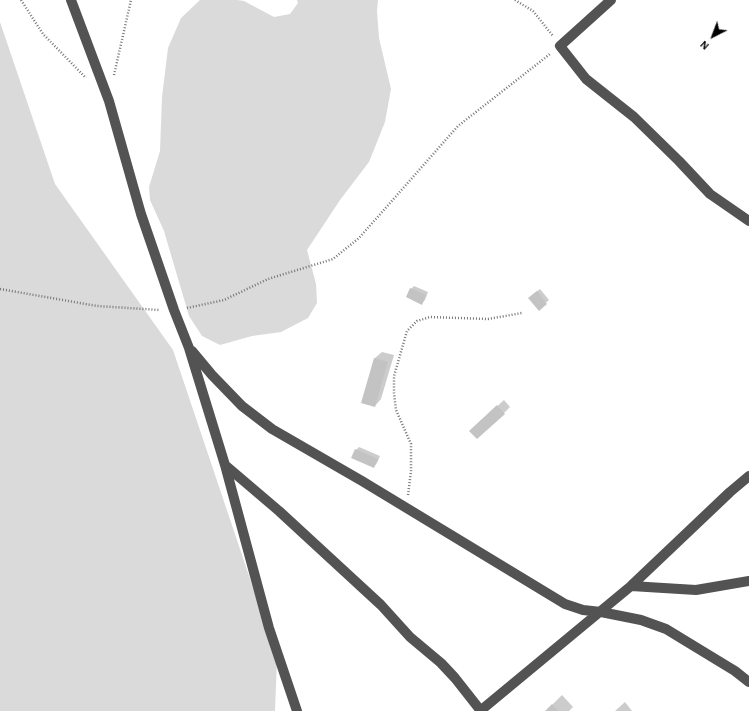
<!DOCTYPE html>
<html>
<head>
<meta charset="utf-8">
<style>
	body { margin:0 }
	#map { position:relative; width:749px; height:711px; overflow:hidden; background:#fff; font-family:"Alegreya Sans",sans-serif }
	canvas { display:block }
	.north { position:absolute; left:693px; top:16px; width:40px; height:40px; -webkit-text-stroke:3px #fff; paint-order:stroke; rotate:222deg; font-size:11px; font-weight:700; line-height:16px; text-align:center; color:#000 }
	.north::after { content:''; display:block; margin:auto; width:14px; height:18px; background:#000; clip-path:polygon(50% 0,100% 100%,50% 72%,0 100%) }
</style>
</head>
<body>
<div id="map">
<canvas width="749" height="711"></canvas>
<div class="north">N</div>
</div>
<script>
const ctx = document.querySelector('canvas').getContext('2d');
ctx.lineJoin = 'round';
function fillPath(path, color) {
  ctx.fillStyle = color;
  ctx.fill(path, 'evenodd');
}
function shape(rows) {
  const path = new Path2D();
  for (const r of rows) {
    path.moveTo(r[0], r[1]);
    for (let i = 2; i < r.length; i += 2) path.lineTo(r[i], r[i + 1]);
  }
  return path;
}
function stroke(path, color, width, dash) {
  ctx.strokeStyle = color;
  ctx.lineWidth = width;
  ctx.lineCap = dash ? 'butt' : 'round';
  ctx.setLineDash(dash || []);
  ctx.stroke(path);
}
fillPath(shape([
	[200,0,237,0,244,1,274,17,290,14,298,3,297,0,378,0,377,11,379,38,391,89,385,122,369,162,340,200,307,250,316,284,317,303,308,318,281,332,252,336,220,345,202,336,189,316,164,231,150,200,149,187,160,151,162,97,168,48,181,18],
	[0,22,55,184,173,350,277,659,275,711,0,711]
]), '#dadada');
fillPath(shape([
	[414,286,428,292,425,300,422,303,411,289],
	[540,289,549,300,539,309,532,295],
	[382,352,394,355,381,399,375,406,362,402,375,358],
	[504,400,510,407,504,413,477,425],
	[359,447,380,456,377,463,374,466,356,450],
	[562,695,573,707,569,711,546,711],
	[625,702,632,711,615,711]
]), '#0003');
fillPath(shape([
	[410,288,426,295,422,305,406,297],
	[537,291,547,304,539,311,528,298],
	[374,358,388,362,375,407,361,403],
	[497,405,505,414,477,439,469,431],
	[355,449,378,459,374,468,351,458],
	[552,704,558,711,545,711]
]), '#c3c3c3');
stroke(shape([
	[21,0,43,34,86,78],
	[515,0,533,11,553,36],
	[114,75,131,0],
	[0,289,97,306,160,310],
	[187,308,224,300,268,279,333,259,359,238,458,126,550,54],
	[408,495,411,471,411,444,396,410,394,393,394,376,407,331,417,321,430,317,488,319,522,313]
]), '#757575', 2.5, [1, 2]);
stroke(shape([
	[71,0,109,101,141,214,174,310,189,348,225,465,269,628,297,711],
	[611,0,560,46,586,79,634,117,679,161,710,194,749,221],
	[192,351,212,375,242,406,272,429,362,481,565,604,583,610,601,612,641,620,666,629,735,671,749,682],
	[225,465,279,511,381,605,410,637,441,663,455,678,481,711],
	[631,586,696,590,749,581],
	[480,711,631,586,730,492,749,476]
]), '#535353', 10);
</script>
</body>
</html>
